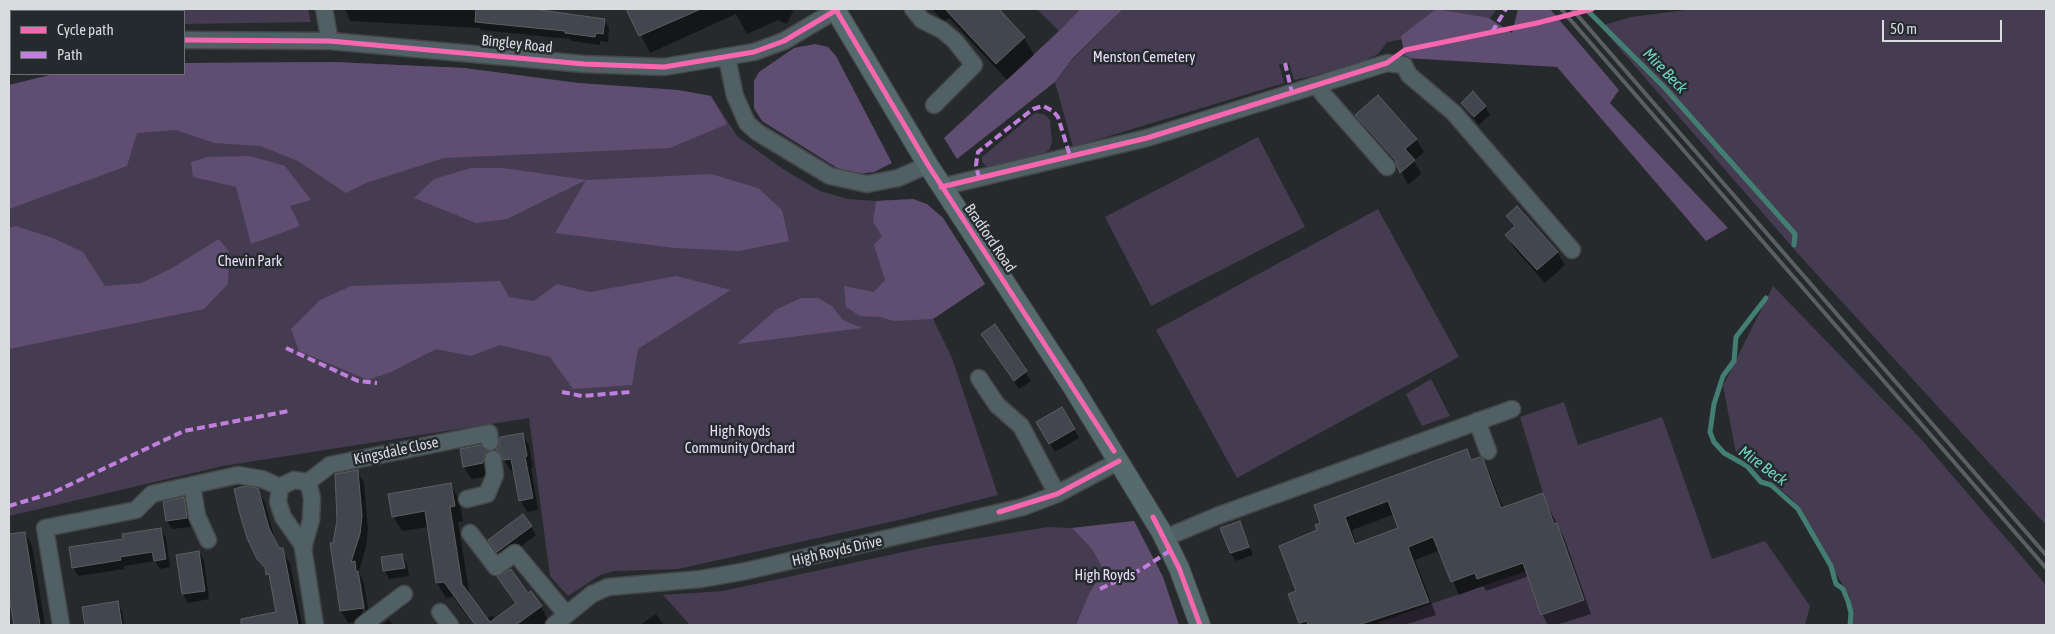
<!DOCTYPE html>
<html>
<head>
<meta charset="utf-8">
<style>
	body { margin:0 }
	#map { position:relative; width:2055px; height:634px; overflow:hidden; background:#272a2c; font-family:"Asap Condensed",sans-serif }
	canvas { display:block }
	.frame { position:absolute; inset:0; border:10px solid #d9dcdf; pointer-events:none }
	.legend { position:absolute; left:10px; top:10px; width:175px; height:65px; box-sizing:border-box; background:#252a2e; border:1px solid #6d7175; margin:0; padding:6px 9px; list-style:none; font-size:15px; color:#d9dcdf }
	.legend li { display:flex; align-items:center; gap:10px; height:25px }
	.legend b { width:25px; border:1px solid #6d7175 }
	.scale { position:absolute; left:1882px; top:20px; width:120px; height:22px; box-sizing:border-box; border:2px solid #d9dcdf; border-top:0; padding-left:6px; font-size:15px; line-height:18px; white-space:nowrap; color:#d9dcdf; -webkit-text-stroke:4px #252a2e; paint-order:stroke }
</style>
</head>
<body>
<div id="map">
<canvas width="2055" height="634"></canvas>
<div class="frame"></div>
<ul class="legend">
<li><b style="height:6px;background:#f766af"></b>Cycle path</li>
<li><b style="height:6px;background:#c07fdc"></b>Path</li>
</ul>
<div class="scale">50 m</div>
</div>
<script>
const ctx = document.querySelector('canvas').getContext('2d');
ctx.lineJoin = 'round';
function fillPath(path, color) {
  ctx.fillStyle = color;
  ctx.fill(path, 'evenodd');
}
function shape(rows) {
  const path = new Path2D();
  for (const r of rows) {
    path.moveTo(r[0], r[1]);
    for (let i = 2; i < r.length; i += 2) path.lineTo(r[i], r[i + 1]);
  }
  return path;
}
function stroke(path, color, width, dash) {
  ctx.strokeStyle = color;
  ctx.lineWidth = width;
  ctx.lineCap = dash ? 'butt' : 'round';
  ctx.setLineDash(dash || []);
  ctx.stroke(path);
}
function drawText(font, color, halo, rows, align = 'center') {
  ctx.font = font + ' "Asap Condensed",sans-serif';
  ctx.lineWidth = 5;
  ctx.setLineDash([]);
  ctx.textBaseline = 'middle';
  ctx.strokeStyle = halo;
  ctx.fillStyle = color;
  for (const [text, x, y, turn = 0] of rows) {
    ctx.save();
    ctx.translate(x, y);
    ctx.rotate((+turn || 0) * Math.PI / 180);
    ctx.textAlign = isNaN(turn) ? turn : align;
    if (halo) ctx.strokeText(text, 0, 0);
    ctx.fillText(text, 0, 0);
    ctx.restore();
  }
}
fillPath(shape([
	[9,9,308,9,311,22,184,24,184,11,11,11,11,50,9,50],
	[1037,9,1080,9,1059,31],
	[1123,9,1497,9,1485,25,1387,42,1378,54,1360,63,1313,76,1294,80,1289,63,1279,64,1284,83,1073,147,1055,82,1073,59],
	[1694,9,2046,9,2046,525,1801,257,1600,26,1631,17],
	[334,62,464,68,578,83,678,90,711,96,737,136,783,169,820,191,848,199,876,201,913,199,927,204,943,218,985,284,933,319,952,358,998,495,899,520,678,569,614,571,600,575,568,596,550,576,529,418,223,466,9,516,9,85,54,74,184,74,184,63],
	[1035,113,1045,115,1050,120,1052,143,1049,150,1043,154,997,166,987,167,982,162,982,157],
	[1258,137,1305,227,1151,306,1105,217],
	[1378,209,1459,357,1237,478,1156,330],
	[1773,286,1921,439,2046,585,2046,625,1852,625,1850,597,1791,498,1736,453,1723,386],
	[1431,379,1450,416,1422,426,1406,394],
	[1564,402,1578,445,1662,417,1712,559,1765,541,1810,606,1805,625,1380,625,1379,622,1526,571,1541,615,1584,600,1557,523,1554,524,1543,493,1520,417],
	[1134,521,1163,577,1179,625,690,625,663,595,723,591,931,546,1048,527,1072,528]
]), '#463c51');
fillPath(shape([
	[1080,9,1123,9,1073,58,1055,82,957,159,944,138,1059,31],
	[1436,9,1489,18,1512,33,1518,9,1550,9,1619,90,1610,103,1728,228,1706,241,1557,67,1405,58,1401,36],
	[815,44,828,47,836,56,892,163,874,172,857,174,842,171,762,121,754,108,754,81,759,72,794,48],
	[334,62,464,68,578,83,678,90,711,96,727,124,670,148,444,158,366,183,346,193,298,161,260,146,214,143,176,130,137,133,127,166,9,209,9,85,54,74,184,74,184,63],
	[250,156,285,166,311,200,290,206,300,226,251,244,236,187,193,177,191,162,208,157],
	[471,168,503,168,587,180,711,174,758,188,782,210,789,241,739,251,675,248,555,233,586,180,507,219,476,223,414,198,434,179],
	[913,199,927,204,943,218,985,284,933,319,894,321,880,317,860,316,846,307,844,286,874,292,885,280,874,245,882,236,873,222,876,201],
	[16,226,53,238,83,252,105,286,141,283,172,268,219,239,229,252,228,284,204,309,9,349,9,228],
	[676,276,731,290,638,349,632,385,573,389,550,357,500,345,471,356,436,349,391,372,368,380,299,351,291,329,320,300,351,286,500,281,509,297,534,301,557,284,590,292],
	[801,298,818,298,832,306,843,320,862,328,737,344,777,309],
	[1134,521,1163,577,1179,625,1076,625,1090,592,1104,570,1092,549,1072,528]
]), '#5f4d72');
fillPath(shape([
	[345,9,527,9,604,20,609,28,608,42,600,41,600,45,571,41,570,39,481,30,480,28,350,21],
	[628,9,794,9,787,24,778,20,747,34,736,14,650,53],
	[932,9,997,9,1024,38,1034,55,1007,80,949,18,944,22],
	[1462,103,1485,106,1490,115,1479,125],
	[1357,116,1416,139,1424,152,1414,161,1421,174,1408,185,1400,169,1364,128],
	[1508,216,1557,252,1565,265,1545,283,1514,248,1507,235,1515,228],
	[995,326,1031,381,1019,389,988,343],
	[1062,408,1079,438,1055,452,1038,423],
	[523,435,529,446,533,468,531,468,538,510,527,512,520,500,515,471,511,471,498,450],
	[1466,451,1472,461,1482,460,1490,474,1503,508,1542,495,1564,537,1591,614,1556,625,1548,625,1542,614,1529,576,1486,591,1483,586,1459,595,1440,550,1415,560,1436,615,1404,625,1302,625,1297,592,1319,531],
	[1395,514,1400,528,1357,545,1352,530],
	[486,452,493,465,490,476,471,479,464,466],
	[357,471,364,483,368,529,366,547,359,571,364,584,370,619,348,623,341,611,331,544,334,544],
	[357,573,360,576,366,614,363,614],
	[450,484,459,500,463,521,458,522,470,597,486,620,492,615,495,620,516,604,499,577,528,595,541,607,549,622,545,625,474,625,453,597,446,598,437,583,428,527,402,531,393,516],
	[257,490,265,503,276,543,290,563,302,625,244,625,243,620,278,613,272,582,258,558],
	[183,499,188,507,191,527,172,529,167,521],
	[531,527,536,535,503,560,490,541],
	[161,529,166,538,170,567,160,569,155,561,124,566,125,569,78,576,73,567,124,540],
	[25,533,32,546,45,625,15,625,9,587,9,535],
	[1250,548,1253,555,1236,561,1231,554],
	[199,552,204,561,209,599,188,603,183,594,177,556],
	[402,555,407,564,409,576,389,579,385,571],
	[117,602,122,611,124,625,86,625,83,608],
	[656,614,664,625,640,625],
	[389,620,393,625,381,625]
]), '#0007');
stroke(shape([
	[1586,9,1665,88,1795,234,1794,245],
	[1766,298,1736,337,1734,361,1723,376,1714,404,1710,432,1714,442,1724,453,1747,466,1761,482,1771,485,1798,509,1831,566,1836,584,1843,589,1848,601,1851,613,1850,625]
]), '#437e73', 5);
const building = shape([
	[476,9,533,9,605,19,603,34,596,33,595,37,565,33,565,31,475,22,476,9],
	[626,9,701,9,639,36,626,9],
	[945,9,999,9,1025,37,996,64,945,9],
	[1473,91,1486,106,1474,117,1461,103,1473,91],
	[1378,95,1417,139,1405,149,1415,160,1400,173,1395,160,1355,115,1378,95],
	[1517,206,1558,252,1537,270,1505,235,1515,226,1506,216,1517,206],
	[995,324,1027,371,1014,381,981,334,995,324],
	[1062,407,1075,429,1049,444,1036,422,1062,407],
	[523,433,527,456,525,457,533,498,519,501,511,459,503,460,501,453,496,450,499,446,500,437,523,433],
	[481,445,487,451,484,456,483,463,463,467,460,449,481,445],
	[1467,449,1471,460,1480,457,1483,459,1501,508,1543,493,1554,524,1557,523,1584,600,1541,615,1523,563,1477,579,1475,573,1451,582,1433,537,1408,547,1429,602,1358,625,1308,625,1307,621,1299,623,1288,594,1296,591,1279,546,1317,530,1315,525,1320,523,1314,505,1467,449],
	[1388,501,1398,528,1355,544,1345,517,1388,501],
	[358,470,362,516,360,534,351,562,355,561,356,571,358,571,364,608,340,611,330,543,333,543,337,520,335,474,358,470],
	[451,483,455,506,450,507,462,584,490,622,516,603,497,577,511,569,528,593,531,591,542,606,516,625,475,625,444,582,436,583,425,511,392,517,388,494,451,483],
	[245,486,258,488,269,528,279,548,283,548,298,625,241,625,241,619,276,612,269,574,266,575,265,568,257,559,247,538,239,511,234,489,245,486],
	[184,497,187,518,166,521,163,502,184,497],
	[523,514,532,526,497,552,488,540,523,514],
	[1240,521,1249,547,1230,553,1220,528,1240,521],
	[161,528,166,559,154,561,152,552,120,557,121,560,72,568,69,547,123,539,122,534,161,528],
	[25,532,40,625,14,625,9,595,9,534,25,532],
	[199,551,205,591,182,594,176,555,199,551],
	[402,554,405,568,383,571,381,557,402,554],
	[118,601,122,625,85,625,82,607,118,601]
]);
fillPath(building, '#42464f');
stroke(building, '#5d5e60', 1);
const minor = shape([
	[324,9,330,41],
	[913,9,922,20,942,30,955,41,974,65,934,105],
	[184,40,330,41,584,64,664,67,754,52,784,41,838,9],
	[727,58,735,96,747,123,757,132,830,176,867,184,898,178,928,165],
	[9,63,11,63],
	[1319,85,1322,93,1387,167],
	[941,187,1147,138,1387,63,1404,65,1409,75,1454,113,1572,250],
	[979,378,997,405,1021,426,1057,494],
	[1477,421,1488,451],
	[308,482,330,465,489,433,490,442],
	[192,485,197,516,208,540],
	[467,499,487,494,495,475,493,459],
	[470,533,496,567,515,553,566,614],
	[1165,538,1217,516,1512,409],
	[304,547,283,517,278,502,280,487,294,480,308,482,312,498,311,520,303,548,315,625],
	[440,612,450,625],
	[61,625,45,528,136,510,152,494,238,475,262,479,280,487],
	[363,625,404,594],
	[554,625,592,594,608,587,701,579,746,571,1023,507,1057,494,1119,461]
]);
const major = shape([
	[835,9,928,165,1073,387,1161,531,1179,568,1200,625]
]);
stroke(minor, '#444648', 19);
stroke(major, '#444648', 22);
stroke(minor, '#516064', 16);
stroke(major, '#556b6d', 20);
stroke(shape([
	[1561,9,2046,568],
	[1572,9,2046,555]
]), '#586063', 4);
stroke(shape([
	[1492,32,1506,9],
	[1285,63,1292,93],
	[979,178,976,165,978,152,1033,109,1043,106,1053,111,1058,117,1070,156],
	[286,348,358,381,377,383],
	[562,392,582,396,631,392],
	[9,506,52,493,184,431,289,411],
	[1100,589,1142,569,1171,550]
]), '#c07fdc', 4, [8, 4]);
stroke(shape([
	[836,10,928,165,1114,451],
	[184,40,330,41,584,64,664,67,754,52,784,41,838,9],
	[941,187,1147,138,1387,63,1405,50,1537,23,1592,9],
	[999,512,1057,494,1119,461],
	[1153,517,1179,568,1200,625]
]), '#f766af', 5);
drawText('15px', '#d9dcdf', '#252a2e', [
	["Bingley Road",517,44,6],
	["Bradford Road",990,238,56],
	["Kingsdale Close",396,451,-12],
	["High Royds Drive",837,551,-13]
]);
drawText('15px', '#e8dbf7', '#252a2e', [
	["Menston Cemetery",1144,57],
	["Chevin Park",250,261],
	["High Royds",740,431],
	["Community Orchard",740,448],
	["High Royds",1105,575]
]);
drawText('italic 16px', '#6fd4c1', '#252a2e', [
	["Mire Beck",1665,71,46],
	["Mire Beck",1763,466,36]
]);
</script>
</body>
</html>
